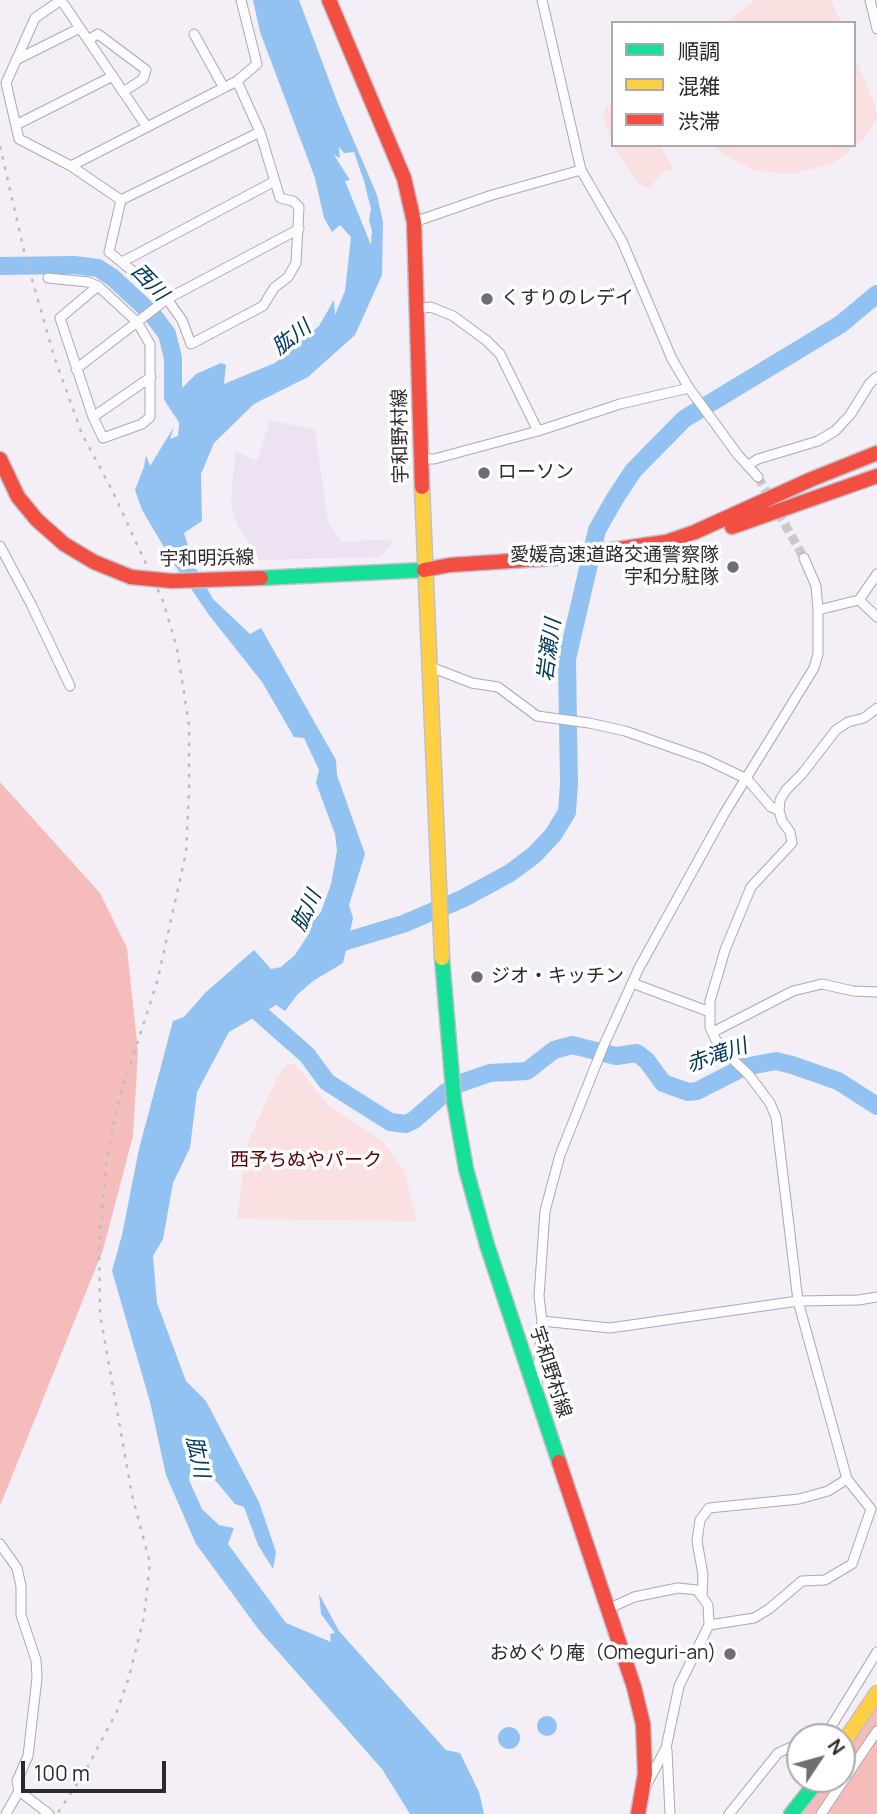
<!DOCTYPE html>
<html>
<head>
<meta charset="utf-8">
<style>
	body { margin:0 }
	#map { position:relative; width:877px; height:1814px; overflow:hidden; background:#f4eef6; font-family:Manrope,"Noto Sans JP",sans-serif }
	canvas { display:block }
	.legend { position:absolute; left:611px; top:21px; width:245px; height:126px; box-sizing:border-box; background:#fff; border:2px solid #aba9ab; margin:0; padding:9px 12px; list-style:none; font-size:21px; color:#2c282d }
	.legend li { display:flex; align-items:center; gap:14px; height:35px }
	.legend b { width:35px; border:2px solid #aba9ab }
	.north { position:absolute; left:786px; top:1723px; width:70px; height:70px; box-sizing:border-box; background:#fff; border:2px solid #aba9ab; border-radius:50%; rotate:54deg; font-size:19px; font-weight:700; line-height:28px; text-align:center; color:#2c282d }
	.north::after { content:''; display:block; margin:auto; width:24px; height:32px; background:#726d73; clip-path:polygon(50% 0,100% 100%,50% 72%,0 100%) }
	.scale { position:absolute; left:21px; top:1761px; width:145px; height:32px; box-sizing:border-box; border:4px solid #2c282d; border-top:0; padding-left:9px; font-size:21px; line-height:24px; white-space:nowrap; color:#2c282d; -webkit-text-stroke:5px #fff; paint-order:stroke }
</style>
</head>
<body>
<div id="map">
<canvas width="877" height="1814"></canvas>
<ul class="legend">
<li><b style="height:9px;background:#16e098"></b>順調</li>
<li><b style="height:9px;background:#ffcf43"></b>混雑</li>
<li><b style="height:9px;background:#f24e42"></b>渋滞</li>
</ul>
<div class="north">N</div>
<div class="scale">100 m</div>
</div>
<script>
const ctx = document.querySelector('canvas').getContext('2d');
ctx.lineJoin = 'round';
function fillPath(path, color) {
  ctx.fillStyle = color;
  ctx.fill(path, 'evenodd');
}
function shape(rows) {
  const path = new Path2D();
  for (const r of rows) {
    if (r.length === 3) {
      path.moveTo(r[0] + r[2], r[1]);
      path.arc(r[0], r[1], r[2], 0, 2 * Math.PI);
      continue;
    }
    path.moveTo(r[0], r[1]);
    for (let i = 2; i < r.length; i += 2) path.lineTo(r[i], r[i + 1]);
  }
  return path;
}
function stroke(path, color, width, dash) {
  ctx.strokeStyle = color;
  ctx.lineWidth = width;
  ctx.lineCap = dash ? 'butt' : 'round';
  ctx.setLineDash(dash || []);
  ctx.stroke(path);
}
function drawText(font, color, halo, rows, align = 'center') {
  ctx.font = font + ' Manrope,"Noto Sans JP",sans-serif';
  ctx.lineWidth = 7;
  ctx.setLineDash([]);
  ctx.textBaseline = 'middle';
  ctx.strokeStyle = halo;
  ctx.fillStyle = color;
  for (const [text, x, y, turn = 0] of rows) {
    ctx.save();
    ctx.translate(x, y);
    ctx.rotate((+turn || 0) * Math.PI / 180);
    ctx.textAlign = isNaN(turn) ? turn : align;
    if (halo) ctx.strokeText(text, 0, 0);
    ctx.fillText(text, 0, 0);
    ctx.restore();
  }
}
fillPath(shape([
	[270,420,315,430,328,523,342,542,391,539,392,543,380,557,259,560,236,522,231,503,235,451,257,461]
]), '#ede2f1');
fillPath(shape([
	[755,0,831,0,841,23,725,23],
	[854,55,876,108,877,119,865,138,841,158,831,164,796,173,779,173,753,170,723,154,713,145,854,145],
	[610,105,613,106,613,144,604,121,605,107],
	[613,145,659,145,674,169,663,172,649,188,638,183],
	[295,1064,328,1105,383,1142,404,1170,417,1221,237,1219,247,1144,276,1080,286,1065]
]), '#fae0e1');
fillPath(shape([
	[0,782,100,893,127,948,138,1052,133,1136,103,1250,0,1506],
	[877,1703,877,1814,786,1814,810,1779,842,1779,842,1738]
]), '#f4bcbb');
fillPath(shape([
	[253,0,299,0,338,104,377,195,383,222,382,275,355,335,308,377,254,404,214,443,201,474,202,521,184,533,195,567,213,599,250,634,261,628,336,760,337,775,365,854,349,905,353,918,343,963,313,981,297,995,285,1011,276,1005,229,1032,197,1092,190,1148,173,1183,163,1239,153,1256,157,1303,186,1381,206,1401,259,1502,276,1552,273,1569,258,1545,244,1507,235,1504,209,1473,192,1462,189,1480,202,1509,219,1525,234,1528,228,1544,286,1623,331,1642,330,1634,335,1633,321,1614,319,1594,339,1631,446,1750,460,1753,479,1792,484,1814,410,1814,382,1769,259,1630,196,1544,166,1475,150,1402,112,1271,122,1235,139,1149,173,1021,184,1017,205,993,254,950,271,969,281,967,295,955,308,935,312,922,321,912,331,884,337,851,335,834,316,783,319,770,304,738,294,737,262,682,209,615,174,564,142,510,135,490,144,467,146,455,150,466,174,427,170,439,178,436,180,415,174,404,181,389,196,374,221,363,226,365,224,384,275,363,319,326,334,300,335,315,345,291,351,237,340,225,332,232,324,218,315,178,260,32],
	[339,147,344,153,354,152,364,181,371,209,369,220,372,231,371,245,345,181,350,180,334,155,340,158],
	[547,1726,10],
	[509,1738,11]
]), '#92c2f1');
stroke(shape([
	[0,266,74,265,98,268,112,277,152,314,167,334,173,358,173,397,189,421],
	[327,947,403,924,462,899,510,873,534,855,553,835,567,812,569,784,567,659,597,530,614,500,633,471,684,419,841,324,877,294],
	[248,1003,307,1055,327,1082,390,1122,406,1124,414,1120,446,1092],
	[461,1083,490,1073,527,1071,554,1050,572,1045,616,1056,637,1053,647,1061,663,1083,688,1092,697,1091,744,1067,776,1061,792,1065,838,1081,877,1106]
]), '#92c2f1', 18);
stroke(shape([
	[758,477,804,558]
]), '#ccc6ce', 9, [9, 4.5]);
const street = shape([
	[61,0,35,18,6,83,19,139,71,166,121,200,109,252,167,299,182,320,191,344,263,306,274,288,288,277,296,263,299,207,293,201,280,198,260,132,237,81],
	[61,0,147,127],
	[542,0,581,170,622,241,672,359,689,388,738,455,758,477],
	[870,0,877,29],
	[194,34,224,88],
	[88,40,98,34,146,70,143,79,123,92],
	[16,60,80,28],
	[16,125,113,76],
	[71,166,237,81,257,64,241,0],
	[121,200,260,132],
	[414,222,492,195,581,170],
	[122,262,275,181],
	[48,278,88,282,98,286,137,322,150,344,150,417,142,424,103,438,93,417,60,318,98,286],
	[417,309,431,307,453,316,487,341,500,354,538,431],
	[76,369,167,299,299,229],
	[93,417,151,377],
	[420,459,434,459,538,431,620,404,689,388],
	[748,465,758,459,818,441,835,431,850,415,870,383,877,377],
	[0,546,31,604,70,686],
	[859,600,877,617],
	[818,610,859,600,877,574],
	[428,666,472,683,498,687,537,716,589,723,625,731,705,759,747,779,771,807,779,810],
	[632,983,710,1012],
	[713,1032,793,991,822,984,853,991,877,992],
	[542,1321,610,1328,798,1301,858,1300,877,1297],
	[537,1386,542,1321,539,1296,545,1211,560,1155,603,1047,639,968,724,814,814,668,818,654,818,610,816,586,804,558],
	[0,1544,17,1568,21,1586,21,1615,36,1660,37,1678,28,1756,17,1781,19,1791,49,1814],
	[702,1597,703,1575,697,1541,700,1520,709,1508,799,1499,828,1491,847,1479],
	[608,1609,634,1597,678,1588,697,1590,708,1605,709,1625,679,1686,666,1748,646,1786],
	[709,1625,754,1618,769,1609,802,1581,825,1580,852,1564,871,1509,847,1479,798,1301,776,1117,770,1103,749,1075,725,1052,716,1040,710,1027,710,1001,725,950,751,887,792,843,790,832,782,821,779,810,780,800,786,790,802,774,836,730,848,722,864,718,877,708],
	[814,1737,829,1730,877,1652],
	[667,1750,670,1814],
	[6,1814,19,1791],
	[729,1814,778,1753,800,1743],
	[821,1814,877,1731]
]);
const fast = shape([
	[261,578,424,570],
	[442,958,454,1101,466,1169,487,1245,559,1462],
	[791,1814,819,1779]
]);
const slow = shape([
	[422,487,442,958],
	[842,1745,877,1693]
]);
const jam = shape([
	[329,0,404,178,414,222,422,487],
	[0,459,18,497,37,520,64,544,94,562,131,577],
	[732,527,877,476],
	[424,570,450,565,556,558,666,542,695,532,812,479,877,453],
	[559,1462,634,1687,643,1724,645,1774,638,1814]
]);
stroke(street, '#aea9af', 11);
stroke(fast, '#c2bfc9', 17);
stroke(slow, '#c2bfc9', 17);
stroke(jam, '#c2bfc9', 17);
stroke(street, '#fdfcfe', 9);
stroke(fast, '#16e098', 14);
stroke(slow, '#ffcf43', 14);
stroke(jam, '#f24e42', 14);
stroke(shape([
	[0,146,24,251,54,356,82,434,113,492,163,601,177,648,189,725,189,792,186,853,157,982,117,1106,107,1158,99,1242,100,1314,132,1495,150,1563,144,1617,129,1677,117,1711,85,1772,57,1814]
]), '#bebdbe', 2.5, [3.5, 7]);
const jamBridge = shape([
	[131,577,172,581,261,578]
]);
stroke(jamBridge, '#c2bfc9', 17, []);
stroke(jamBridge, '#f24e42', 14);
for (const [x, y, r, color] of [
	[487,299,7,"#726d73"],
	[484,473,7,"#726d73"],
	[733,567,7,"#726d73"],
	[477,977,7,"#726d73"],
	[730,1654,7,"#726d73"]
]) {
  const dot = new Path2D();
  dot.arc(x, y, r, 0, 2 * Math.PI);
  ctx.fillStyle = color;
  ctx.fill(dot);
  stroke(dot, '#fff', 2.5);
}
drawText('19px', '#2c282d', '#fff', [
	["くすりのレデイ",501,299],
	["ローソン",498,473],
	["愛媛高速道路交通警察隊",719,556,"right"],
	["宇和分駐隊",719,578,"right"],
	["ジオ・キッチン",491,977],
	["おめぐり庵（Omeguri-an)",716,1654,"right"]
], 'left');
drawText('19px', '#2c282d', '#fff', [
	["宇和野村線",401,436,-91],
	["宇和明浜線",207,559,-1],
	["宇和野村線",550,1372,72]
]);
drawText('19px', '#580005', '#fff', [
	["西予ちぬやパーク",306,1161]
]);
drawText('italic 21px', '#003860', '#fff', [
	["西川",149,283,46],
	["肱川",292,338,-38],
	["岩瀬川",550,650,-82],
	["肱川",307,911,-65],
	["赤滝川",717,1056,-19],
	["肱川",197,1457,78]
]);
</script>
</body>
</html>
